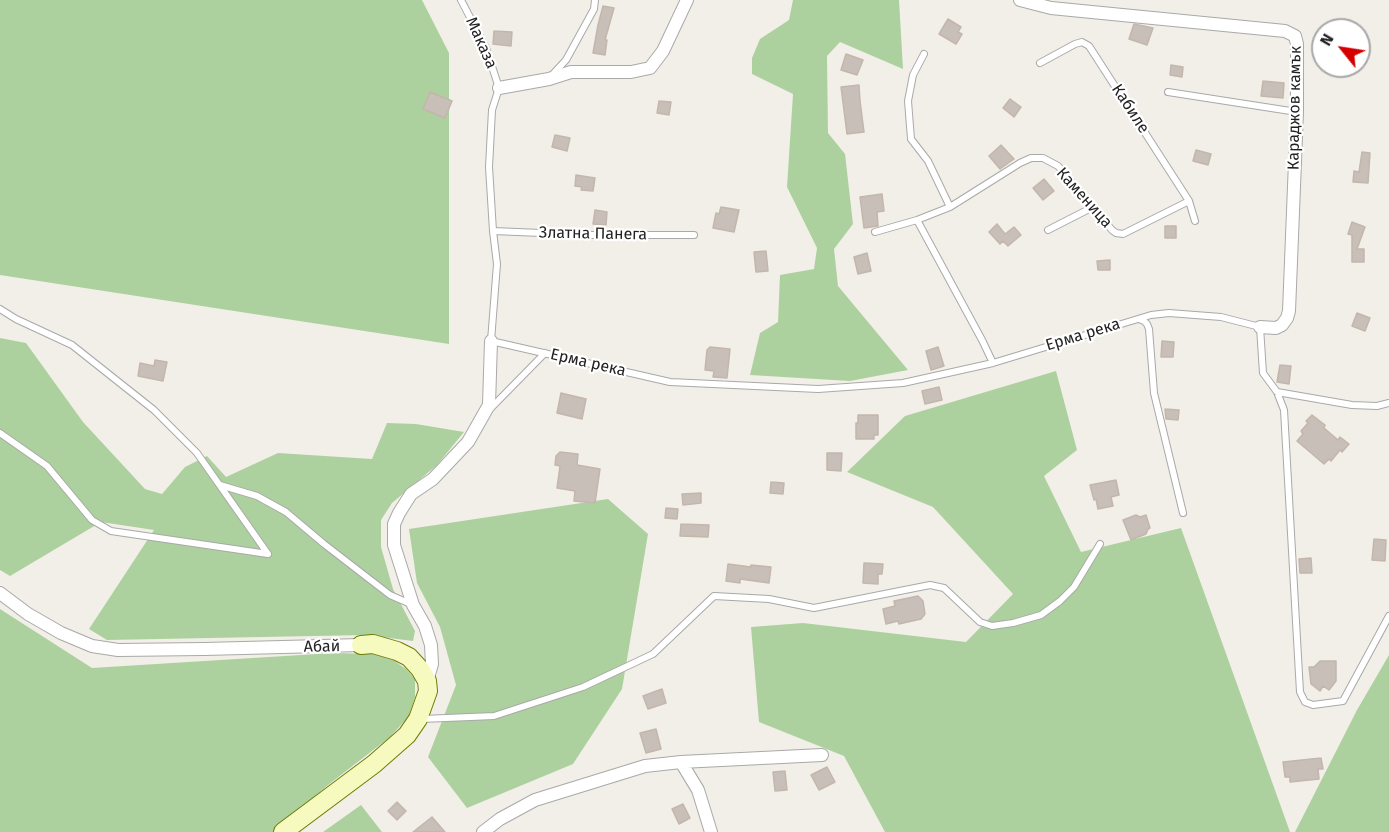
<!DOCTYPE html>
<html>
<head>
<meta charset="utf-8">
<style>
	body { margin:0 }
	#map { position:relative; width:1389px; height:832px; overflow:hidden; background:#f2efe9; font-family:"Fira Sans",sans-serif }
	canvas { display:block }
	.north { position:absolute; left:1311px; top:18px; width:60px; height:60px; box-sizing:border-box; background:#fff; border:2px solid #a7a7a7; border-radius:50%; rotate:300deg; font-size:16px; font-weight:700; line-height:24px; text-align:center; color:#222 }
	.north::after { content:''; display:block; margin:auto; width:21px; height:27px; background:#d40000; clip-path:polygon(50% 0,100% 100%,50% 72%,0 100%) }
</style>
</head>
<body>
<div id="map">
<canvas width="1389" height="832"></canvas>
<div class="north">N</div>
</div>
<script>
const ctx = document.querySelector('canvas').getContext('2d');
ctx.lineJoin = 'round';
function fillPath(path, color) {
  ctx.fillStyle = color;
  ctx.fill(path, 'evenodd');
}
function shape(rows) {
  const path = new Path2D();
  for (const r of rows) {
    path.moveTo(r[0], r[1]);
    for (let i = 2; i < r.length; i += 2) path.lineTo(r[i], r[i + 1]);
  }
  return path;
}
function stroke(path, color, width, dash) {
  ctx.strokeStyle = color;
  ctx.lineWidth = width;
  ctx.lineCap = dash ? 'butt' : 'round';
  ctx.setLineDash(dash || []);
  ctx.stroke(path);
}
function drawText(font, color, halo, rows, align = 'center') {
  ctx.font = font + ' "Fira Sans",sans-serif';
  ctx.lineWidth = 4.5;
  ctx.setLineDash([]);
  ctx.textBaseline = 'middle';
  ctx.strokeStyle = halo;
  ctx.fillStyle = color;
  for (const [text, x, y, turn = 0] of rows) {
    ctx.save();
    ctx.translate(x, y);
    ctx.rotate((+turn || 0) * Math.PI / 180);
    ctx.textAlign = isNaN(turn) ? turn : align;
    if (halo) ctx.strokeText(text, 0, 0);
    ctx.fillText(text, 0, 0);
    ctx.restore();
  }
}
fillPath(shape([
	[0,0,422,0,449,53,449,344,0,275],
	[793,0,899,0,903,69,840,42,827,56,828,133,845,154,853,224,834,249,838,286,908,370,850,381,750,375,760,333,778,322,780,275,814,269,817,248,787,187,793,94,752,74,752,58,760,39,789,20],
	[0,338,26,343,83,422,145,489,162,494,185,467,207,456,226,477,278,453,372,459,387,423,416,424,464,432,437,465,392,503,381,520,381,547,393,589,415,631,413,641,366,635,107,640,89,629,154,530,101,522,10,576,0,570],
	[1056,371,1077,450,1044,476,1081,552,1181,528,1290,832,885,832,844,756,759,722,751,627,803,623,966,642,1013,594,933,507,847,472,905,416],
	[608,499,648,534,622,689,573,764,467,808,428,757,456,685,440,627,417,583,409,529],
	[0,609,92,668,333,653,374,654,393,660,406,669,415,679,415,697,409,716,390,737,328,785,273,832,0,832],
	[1389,655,1389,832,1295,832,1357,710],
	[361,805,382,832,323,832]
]), '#add19e');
const building = shape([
	[603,6,614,8,605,40,607,40,605,55,593,53,598,25,603,6],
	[948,19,961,27,958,32,962,34,956,44,939,34,948,19],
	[1134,24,1153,28,1147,45,1129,39,1134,24],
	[494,31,512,32,511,46,493,44,494,31],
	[846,54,863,60,857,75,841,70,846,54],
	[1171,65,1183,67,1182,77,1170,75,1171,65],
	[1263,81,1284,83,1283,98,1261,96,1263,81],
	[859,85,860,101,864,132,847,134,841,87,859,85],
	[430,92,452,101,445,118,423,109,430,92],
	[1010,99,1021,107,1014,117,1003,108,1010,99],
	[659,101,671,102,669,115,657,113,659,101],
	[555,135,570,138,567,151,552,147,555,135],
	[1001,145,1014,159,1000,169,989,156,1001,145],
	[1196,150,1211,154,1208,165,1193,161,1196,150],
	[1362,152,1370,153,1368,183,1353,182,1354,171,1359,172,1362,152],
	[576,175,595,178,593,191,581,190,582,187,575,186,576,175],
	[1044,179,1054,191,1043,200,1033,188,1044,179],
	[882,194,884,211,877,212,878,226,864,228,860,197,882,194],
	[721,207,739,210,734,232,713,228,716,213,719,214,721,207],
	[595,210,607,212,606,225,593,224,595,210],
	[1352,222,1365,227,1357,249,1364,249,1364,262,1352,262,1352,235,1348,234,1352,222],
	[997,224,1005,234,1014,227,1021,235,1008,246,1003,241,1000,244,989,232,997,224],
	[1165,226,1176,226,1176,238,1165,238,1165,226],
	[766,251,768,271,756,272,754,252,766,251],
	[867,253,871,271,858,274,854,257,867,253],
	[1110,260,1110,270,1098,270,1097,261,1110,260],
	[1357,313,1370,318,1365,331,1352,326,1357,313],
	[1162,341,1174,342,1173,357,1161,357,1162,341],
	[710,347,730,349,727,378,713,377,714,371,705,370,707,350,710,347],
	[938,347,944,366,931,370,926,351,938,347],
	[155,360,167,362,163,381,138,376,140,363,154,366,155,360],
	[1280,365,1291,366,1289,384,1277,382,1280,365],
	[939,387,942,400,925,404,922,391,939,387],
	[561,393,586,399,582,419,557,413,561,393],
	[1165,409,1179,410,1178,420,1166,419,1165,409],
	[858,415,878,415,878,435,874,435,874,439,856,439,856,423,858,423,858,415],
	[1312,415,1325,425,1324,428,1338,440,1340,437,1349,444,1342,452,1340,450,1331,461,1329,459,1324,464,1297,441,1303,434,1301,431,1308,423,1306,421,1312,415],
	[560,452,578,454,577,465,600,469,595,503,574,501,575,491,557,488,560,466,555,465,556,456,560,452],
	[827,453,842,453,841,471,827,470,827,453],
	[1116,480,1119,495,1111,497,1113,506,1098,509,1096,499,1094,500,1090,485,1116,480],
	[771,482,784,483,783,494,770,493,771,482],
	[701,493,701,503,683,505,682,494,701,493],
	[666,508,678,509,677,519,665,518,666,508],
	[1136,515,1140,517,1146,515,1150,528,1148,529,1146,534,1131,540,1123,520,1136,515],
	[681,524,709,525,708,537,680,536,681,524],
	[1374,539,1386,540,1385,561,1372,560,1374,539],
	[1311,558,1312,573,1300,573,1299,559,1311,558],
	[864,563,883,564,882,574,878,574,878,584,863,583,864,563],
	[728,564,751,567,751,565,771,567,769,583,740,579,740,583,726,581,728,564],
	[918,596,923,601,925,614,921,619,899,624,898,621,886,624,883,609,895,606,894,601,918,596],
	[1320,661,1336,661,1336,681,1329,690,1323,686,1320,691,1311,684,1309,667,1314,667,1320,661],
	[662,689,666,703,648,709,643,696,662,689],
	[656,729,661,749,646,753,640,733,656,729],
	[1321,758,1323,769,1318,769,1319,779,1290,782,1290,777,1285,777,1283,762,1321,758],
	[827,767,835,782,819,790,811,775,827,767],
	[785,771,787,790,775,791,773,772,785,771],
	[397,802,406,811,397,820,388,811,397,802],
	[683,804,690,818,679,824,672,809,683,804],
	[432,817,445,832,413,832,432,817]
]);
fillPath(building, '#c7bfb8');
stroke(building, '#c4b6ab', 1.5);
const lane = shape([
	[461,0,486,48,499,88,492,110,489,167,493,231,497,264,491,341,670,382,818,389,903,383,993,363,1151,315,1169,313,1221,317,1260,327,1263,373,1277,392,1284,410,1300,692,1305,702,1313,705,1343,701,1389,616],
	[924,54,913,75,908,101,911,139,928,161,950,207],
	[1040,63,1075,44,1082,42,1089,46,1189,201,1195,221],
	[553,74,566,60,594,9,595,0],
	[1168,92,1297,112],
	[917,220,950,207,1020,163,1031,158,1043,158,1058,166,1112,230,1116,233,1123,234,1189,201],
	[1048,230,1093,207],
	[493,231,590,235,694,235],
	[875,232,917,220,982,340,993,363],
	[0,309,16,319,72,345,154,410,197,453,268,554],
	[1139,319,1144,321,1147,324,1149,329,1154,393,1183,513],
	[1277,392,1352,405,1377,406,1389,403],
	[491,408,545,353],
	[0,433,47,466,92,520,111,531,268,554],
	[220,485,257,496,286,512,324,544,390,595,413,605],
	[422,719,494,716,583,687,653,654,714,596,769,599,814,608,930,585,944,588,980,622,992,626,1013,623,1041,615,1060,601,1074,587,1100,544]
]);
const street = shape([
	[1020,0,1051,8,1285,31,1295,36,1297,44,1297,112,1289,311,1287,318,1282,325,1276,328,1260,327],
	[499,88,549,79,571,72,631,72,650,68,663,51,687,0],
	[0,593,28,614,61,633,92,646,118,650,204,649,361,645],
	[427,681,432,664,431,645,425,626,413,605,394,545,394,524,399,513,411,494,433,479,468,442,489,405,491,341],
	[681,762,698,790,711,832],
	[483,832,500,819,535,800,645,766,681,762,822,755]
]);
const secondary = shape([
	[283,832,374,764,407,735,418,719,428,691,427,681,420,669,409,657,397,651,373,644,361,645]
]);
stroke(lane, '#a9a9a9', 8);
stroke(street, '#a9a9a9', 14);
stroke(secondary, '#707d05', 20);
stroke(lane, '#fff', 6);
stroke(street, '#fff', 12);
stroke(secondary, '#f7fabf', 18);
drawText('16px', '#222', '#fff', [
	["Маказа",481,43,66],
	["Караджов камък",1295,108,-89],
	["Кабиле",1130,109,57],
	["Каменица",1084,198,48],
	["Златна Панега",593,234,1],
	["Ерма река",1083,335,-17],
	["Ерма река",588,363,13],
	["Абай",322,647,-1]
]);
</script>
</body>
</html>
